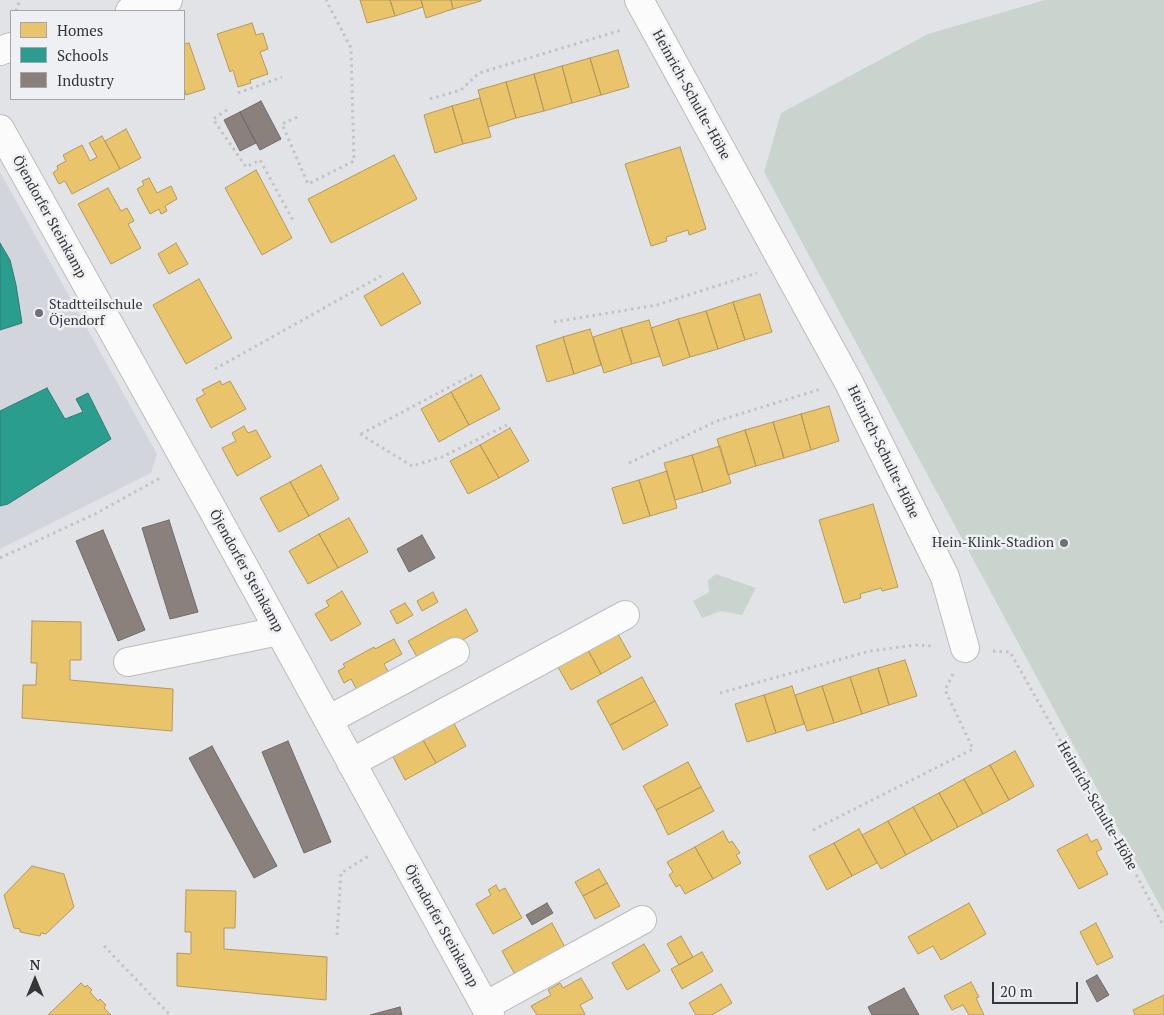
<!DOCTYPE html>
<html>
<head>
<meta charset="utf-8">
<style>
	body { margin:0 }
	#map { position:relative; width:1164px; height:1015px; overflow:hidden; background:#e2e3e6; font-family:"PT Serif",serif }
	canvas { display:block }
	.legend { position:absolute; left:10px; top:10px; width:175px; height:90px; box-sizing:border-box; background:#eff0f4; border:1px solid #a4a5a8; margin:0; padding:6px 9px; list-style:none; font-size:15px; color:#343536 }
	.legend li { display:flex; align-items:center; gap:10px; height:25px }
	.legend b { width:25px; border:1px solid #a4a5a8 }
	.north { position:absolute; left:10px; top:955px; width:50px; height:50px; -webkit-text-stroke:4px #eff0f4; paint-order:stroke; rotate:0deg; font-size:14px; font-weight:700; line-height:20px; text-align:center; color:#343536 }
	.north::after { content:''; display:block; margin:auto; width:18px; height:22px; background:#343536; clip-path:polygon(50% 0,100% 100%,50% 72%,0 100%) }
	.scale { position:absolute; left:992px; top:982px; width:86px; height:22px; box-sizing:border-box; border:2px solid #343536; border-top:0; padding-left:6px; font-size:15px; line-height:18px; white-space:nowrap; color:#343536; -webkit-text-stroke:4px #eff0f4; paint-order:stroke }
</style>
</head>
<body>
<div id="map">
<canvas width="1164" height="1015"></canvas>
<ul class="legend">
<li><b style="height:14px;background:#e9c46a"></b>Homes</li>
<li><b style="height:14px;background:#2a9d8f"></b>Schools</li>
<li><b style="height:14px;background:#8a817c"></b>Industry</li>
</ul>
<div class="north">N</div>
<div class="scale">20 m</div>
</div>
<script>
const ctx = document.querySelector('canvas').getContext('2d');
ctx.lineJoin = 'round';
function fillPath(path, color) {
  ctx.fillStyle = color;
  ctx.fill(path, 'evenodd');
}
function shape(rows) {
  const path = new Path2D();
  for (const r of rows) {
    path.moveTo(r[0], r[1]);
    for (let i = 2; i < r.length; i += 2) path.lineTo(r[i], r[i + 1]);
  }
  return path;
}
function stroke(path, color, width, dash) {
  ctx.strokeStyle = color;
  ctx.lineWidth = width;
  ctx.lineCap = dash ? 'butt' : 'round';
  ctx.setLineDash(dash || []);
  ctx.stroke(path);
}
function drawText(font, color, halo, rows, align = 'center') {
  ctx.font = font + ' "PT Serif",serif';
  ctx.lineWidth = 5;
  ctx.setLineDash([]);
  ctx.textBaseline = 'middle';
  ctx.strokeStyle = halo;
  ctx.fillStyle = color;
  for (const [text, x, y, turn = 0] of rows) {
    ctx.save();
    ctx.translate(x, y);
    ctx.rotate((+turn || 0) * Math.PI / 180);
    ctx.textAlign = isNaN(turn) ? turn : align;
    if (halo) ctx.strokeText(text, 0, 0);
    ctx.fillText(text, 0, 0);
    ctx.restore();
  }
}
fillPath(shape([
	[0,172,157,454,151,473,0,549]
]), '#d3d5dc');
fillPath(shape([
	[1045,0,1164,0,1164,913,764,172,781,113,928,34],
	[716,574,756,588,742,615,721,611,702,618,693,601,709,592,708,580]
]), '#c9d4ce');
const homes = shape([
	[360,0,390,0,395,16,367,23,360,0],
	[390,0,421,0,423,7,395,16,390,0],
	[421,0,451,0,453,9,426,18,421,0],
	[451,0,481,0,481,1,453,9,451,0],
	[252,23,256,35,263,33,268,49,260,52,268,74,250,80,251,83,238,87,233,70,230,72,217,34,252,23],
	[189,43,205,89,186,95,184,88,184,44,189,43],
	[618,50,629,87,601,95,590,58,618,50],
	[590,58,601,95,572,103,562,66,590,58],
	[562,66,572,103,544,111,534,74,562,66],
	[534,74,544,111,516,118,506,82,534,74],
	[506,82,516,118,488,127,478,90,506,82],
	[480,98,491,137,463,144,452,106,480,98],
	[452,106,463,144,435,153,424,115,452,106],
	[126,129,141,158,120,169,105,141,126,129],
	[102,136,120,169,72,194,65,181,59,184,53,173,58,169,57,166,66,161,63,155,82,145,90,161,97,157,89,143,102,136],
	[680,147,706,229,689,235,688,230,666,237,667,241,651,246,625,164,680,147],
	[394,155,417,199,331,243,308,199,394,155],
	[256,170,292,238,262,255,225,188,256,170],
	[149,178,157,193,171,186,177,199,165,206,167,211,161,214,159,209,150,214,137,189,144,185,142,181,149,178],
	[108,188,121,211,127,208,134,221,128,224,141,248,111,264,78,204,108,188],
	[176,243,188,264,169,274,158,254,176,243],
	[403,273,421,303,381,326,364,296,403,273],
	[199,279,232,338,186,364,153,305,199,279],
	[760,294,772,332,745,340,733,302,760,294],
	[733,302,745,340,718,349,706,311,733,302],
	[706,311,718,349,690,357,678,319,706,311],
	[678,319,690,357,663,366,651,328,678,319],
	[649,320,660,356,632,364,621,328,649,320],
	[621,328,632,364,604,373,593,337,621,328],
	[590,329,601,365,574,374,563,337,590,329],
	[563,337,574,374,547,382,536,346,563,337],
	[481,375,500,409,469,425,451,392,481,375],
	[220,381,222,385,230,381,246,409,211,428,196,399,205,394,202,390,220,381],
	[451,392,469,425,439,442,421,409,451,392],
	[829,406,839,441,811,450,801,414,829,406],
	[801,414,811,450,784,458,773,422,801,414],
	[773,422,784,458,756,466,745,430,773,422],
	[244,426,248,433,256,430,271,457,237,476,222,448,236,441,232,433,244,426],
	[510,428,529,461,499,478,480,445,510,428],
	[745,430,756,466,728,475,717,439,745,430],
	[480,445,499,478,468,494,450,461,480,445],
	[720,446,731,483,703,492,692,455,720,446],
	[692,455,703,492,675,500,664,463,692,455],
	[321,465,339,499,309,516,290,482,321,465],
	[667,471,677,508,650,516,639,480,667,471],
	[639,480,650,516,623,524,612,488,639,480],
	[290,482,309,516,279,532,260,498,290,482],
	[873,504,898,587,882,591,881,588,860,594,861,598,844,603,819,520,873,504],
	[349,518,368,552,338,568,319,534,349,518],
	[319,534,338,568,308,584,289,551,319,534],
	[342,591,361,624,331,641,315,614,329,606,326,601,342,591],
	[433,592,438,602,422,611,417,601,433,592],
	[405,603,413,615,397,624,390,611,405,603],
	[466,609,478,631,421,664,408,641,466,609],
	[32,621,81,622,81,660,70,660,70,680,173,689,172,731,22,718,23,685,36,685,37,663,31,663,32,621],
	[614,627,631,657,601,674,584,643,614,627],
	[394,639,402,654,384,664,390,675,358,692,351,679,344,683,338,671,345,667,343,664,374,647,375,649,394,639],
	[584,643,601,674,571,690,554,660,584,643],
	[905,660,917,696,889,705,878,668,905,660],
	[878,668,889,705,862,714,850,677,878,668],
	[642,677,655,701,610,725,597,701,642,677],
	[850,677,862,714,834,723,822,686,850,677],
	[792,686,804,724,776,733,764,695,792,686],
	[822,686,834,723,807,731,795,695,822,686],
	[764,695,776,733,747,742,735,704,764,695],
	[655,701,668,725,623,750,610,725,655,701],
	[450,716,466,746,436,763,419,733,450,716],
	[419,733,436,763,405,780,389,749,419,733],
	[1015,751,1034,786,1009,800,990,765,1015,751],
	[688,762,701,787,656,810,643,786,688,762],
	[990,765,1009,800,983,814,964,779,990,765],
	[964,779,983,814,958,827,939,793,964,779],
	[701,787,714,811,668,835,656,810,701,787],
	[939,793,958,827,932,841,913,807,939,793],
	[913,807,932,841,906,855,888,821,913,807],
	[888,821,906,855,881,869,862,835,888,821],
	[859,829,877,863,852,876,834,843,859,829],
	[723,831,729,843,732,841,740,853,736,855,741,863,713,879,695,847,723,831],
	[1087,834,1091,842,1097,839,1102,849,1096,852,1108,874,1079,889,1057,850,1087,834],
	[834,843,852,876,827,890,809,856,834,843],
	[695,847,713,879,685,894,680,885,676,887,669,875,673,872,667,862,695,847],
	[32,866,64,874,74,907,46,934,41,933,40,936,20,932,20,929,14,928,4,895,32,866],
	[599,869,607,883,583,896,575,882,599,869],
	[607,883,620,906,595,919,583,896,607,883],
	[496,885,499,891,505,888,522,918,493,934,476,904,491,895,488,890,496,885],
	[186,890,236,891,235,928,224,928,224,949,327,957,326,1000,177,986,177,953,191,954,191,932,185,932,186,890],
	[969,903,986,934,941,960,933,946,918,954,908,937,969,903],
	[552,923,568,953,518,980,502,951,552,923],
	[1096,923,1113,957,1097,965,1080,932,1096,923],
	[681,936,693,957,679,965,667,944,681,936],
	[644,944,660,971,627,990,612,963,644,944],
	[702,952,713,971,682,989,671,969,702,952],
	[581,978,593,998,580,1005,585,1014,582,1015,537,1015,531,1006,551,995,548,990,560,983,563,988,581,978],
	[971,982,979,997,976,998,984,1015,969,1015,963,1005,952,1010,944,996,971,982],
	[81,983,85,987,87,985,92,990,90,992,98,1001,100,999,106,1005,104,1008,111,1015,48,1015,81,983],
	[721,984,732,1003,712,1015,696,1015,689,1003,721,984],
	[1164,995,1164,1015,1135,1015,1133,1010,1164,995]
]);
fillPath(homes, '#e9c46a');
stroke(homes, '#b3995a', 1);
const schools = shape([
	[0,243,10,260,16,285,22,323,0,330,0,243],
	[47,388,65,419,83,412,76,399,88,393,111,439,8,504,0,506,0,411,47,388]
]);
fillPath(schools, '#2a9d8f');
stroke(schools, '#2d7e74', 1);
const industry = shape([
	[261,101,281,139,260,150,240,112,261,101],
	[240,112,256,143,240,151,224,120,240,112],
	[169,520,198,612,170,619,142,528,169,520],
	[103,530,145,630,118,641,76,541,103,530],
	[422,535,435,558,409,572,397,549,422,535],
	[288,741,331,842,304,853,262,752,288,741],
	[212,746,277,866,254,878,189,758,212,746],
	[547,903,553,913,532,925,526,915,547,903],
	[1097,975,1109,995,1097,1002,1086,981,1097,975],
	[904,988,919,1015,872,1015,868,1007,904,988],
	[400,1007,402,1015,370,1015,400,1007]
]);
fillPath(industry, '#8a817c');
stroke(industry, '#706a67', 1);
const minor = shape([
	[639,0,848,381,945,577,965,648],
	[130,11,168,0],
	[0,51,11,47],
	[0,129,214,512,490,1015],
	[128,662,279,631],
	[328,720,455,652],
	[351,763,625,615],
	[485,1006,642,920]
]);
stroke(minor, '#bcbcbe', 30);
stroke(shape([
	[16,11,20,0],
	[238,93,282,77],
	[430,99,461,90,479,73,622,30],
	[227,110,213,119,246,167,260,160,294,222],
	[297,117,282,124,308,184,354,161,351,48,326,0],
	[554,322,657,305,757,273],
	[215,369,381,276],
	[360,434,412,466,442,457,507,425],
	[361,434,474,374],
	[629,463,717,421,821,389],
	[0,558,95,514,162,477],
	[993,651,1010,652,1132,867,1164,927],
	[720,693,870,651,916,645,935,646],
	[813,830,973,749,945,690,953,674],
	[337,935,341,873,370,855],
	[104,946,170,1015]
]), '#c3c3c5', 3, [2.5, 4]);
stroke(minor, '#fbfbfb', 28);
for (const [x, y, r, color] of [
	[39,313,5,"#717274"],
	[1064,543,5,"#717274"]
]) {
  const dot = new Path2D();
  dot.arc(x, y, r, 0, 2 * Math.PI);
  ctx.fillStyle = color;
  ctx.fill(dot);
  stroke(dot, '#eff0f4', 2);
}
drawText('14px', '#343536', '#eff0f4', [
	["Heinrich-Schulte-Höhe",691,95,61],
	["Öjendorfer Steinkamp",49,217,61],
	["Heinrich-Schulte-Höhe",883,452,64],
	["Öjendorfer Steinkamp",246,571,61],
	["Heinrich-Schulte-Höhe",1097,806,60],
	["Öjendorfer Steinkamp",441,926,61]
]);
drawText('14px', '#343536', '#eff0f4', [
	["Stadtteilschule",49,305],
	["Öjendorf",49,321],
	["Hein-Klink-Stadion",1054,543,"right"]
], 'left');
</script>
</body>
</html>
